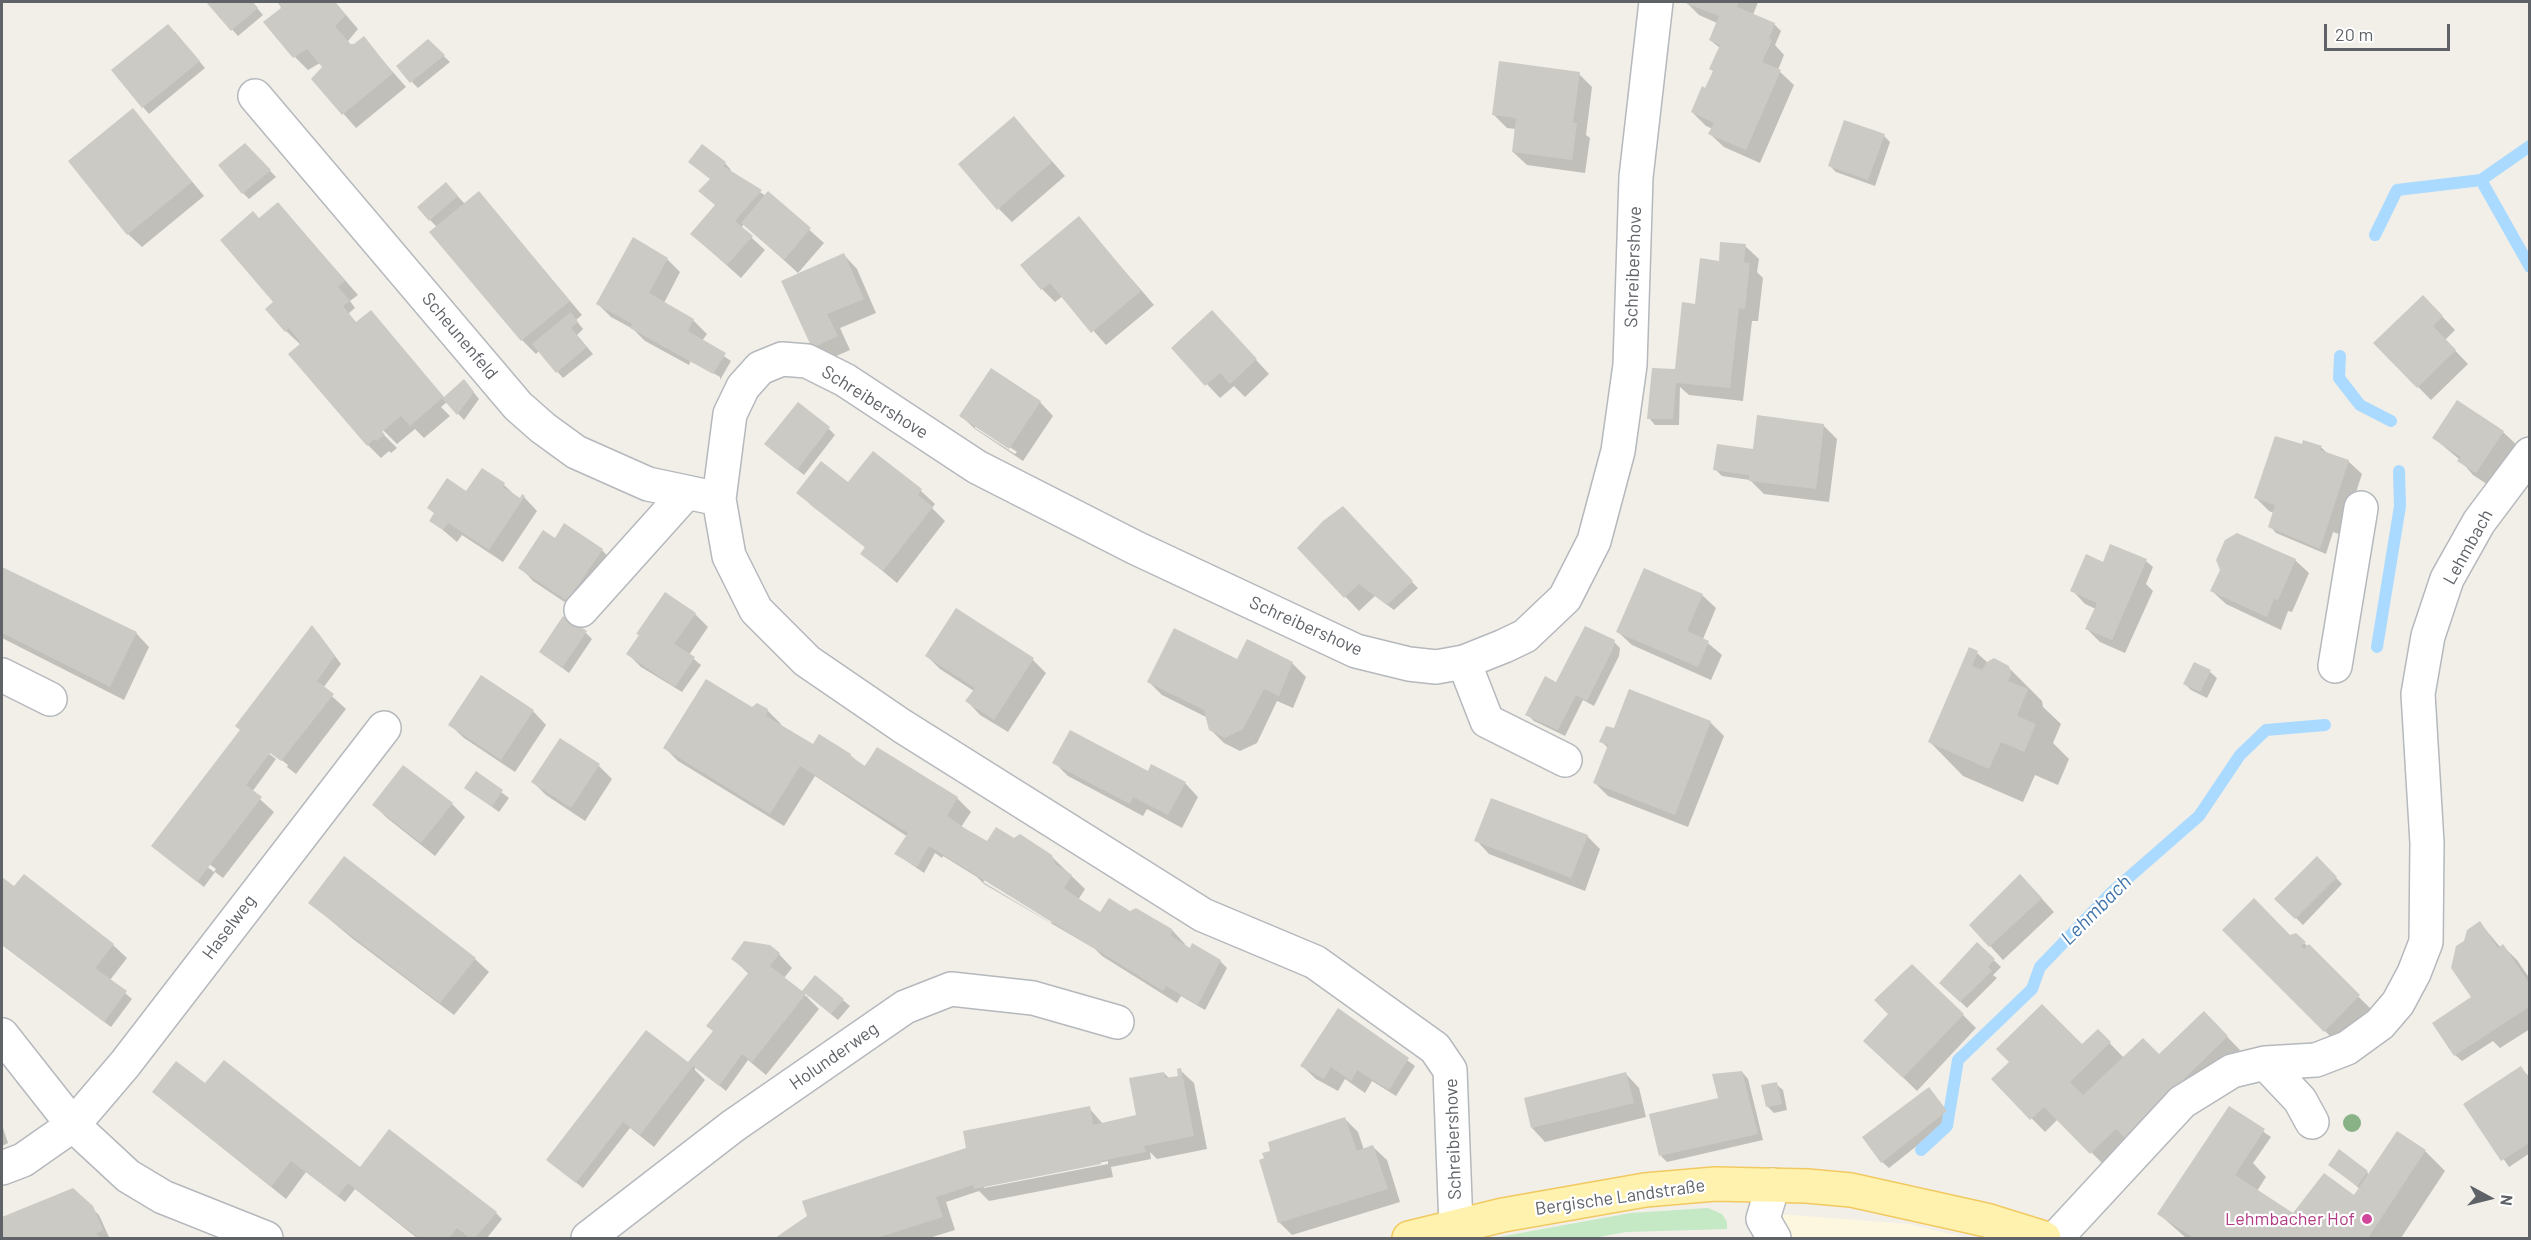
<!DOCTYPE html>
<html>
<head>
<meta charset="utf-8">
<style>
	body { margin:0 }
	#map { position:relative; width:2531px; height:1240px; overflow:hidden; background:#f1efe8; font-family:Barlow,sans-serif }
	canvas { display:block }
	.frame { position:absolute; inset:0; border:3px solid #5f6368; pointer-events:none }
	.north { position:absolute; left:2459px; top:1168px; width:60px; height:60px; -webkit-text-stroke:4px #fff; paint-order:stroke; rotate:97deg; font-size:16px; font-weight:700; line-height:24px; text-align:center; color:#5f6368 }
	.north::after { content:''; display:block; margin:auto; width:21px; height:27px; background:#5f6368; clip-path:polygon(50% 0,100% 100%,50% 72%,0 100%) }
	.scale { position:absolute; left:2324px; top:24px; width:126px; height:27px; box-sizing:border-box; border:3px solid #5f6368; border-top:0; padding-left:8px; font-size:18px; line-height:21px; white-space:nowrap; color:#5f6368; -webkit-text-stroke:4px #fff; paint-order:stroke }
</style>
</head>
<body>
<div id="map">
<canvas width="2531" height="1240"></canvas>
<div class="frame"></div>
<div class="north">N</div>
<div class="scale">20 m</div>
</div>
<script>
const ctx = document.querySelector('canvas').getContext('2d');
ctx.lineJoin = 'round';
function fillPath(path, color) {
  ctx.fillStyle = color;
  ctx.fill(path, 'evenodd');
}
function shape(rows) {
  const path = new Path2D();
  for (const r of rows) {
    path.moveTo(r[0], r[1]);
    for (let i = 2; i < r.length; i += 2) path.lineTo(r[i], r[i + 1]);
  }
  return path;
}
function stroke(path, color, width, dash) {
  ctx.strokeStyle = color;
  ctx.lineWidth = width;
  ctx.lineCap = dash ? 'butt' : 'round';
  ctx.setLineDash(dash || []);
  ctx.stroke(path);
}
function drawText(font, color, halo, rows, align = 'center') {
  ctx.font = font + ' Barlow,sans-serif';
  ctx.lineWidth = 4.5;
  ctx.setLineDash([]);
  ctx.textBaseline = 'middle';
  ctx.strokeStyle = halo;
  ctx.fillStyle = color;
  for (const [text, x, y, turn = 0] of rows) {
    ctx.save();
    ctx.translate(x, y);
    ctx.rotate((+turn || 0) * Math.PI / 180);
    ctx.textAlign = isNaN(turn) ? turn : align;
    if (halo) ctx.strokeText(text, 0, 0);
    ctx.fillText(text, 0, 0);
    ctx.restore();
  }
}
fillPath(shape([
	[1779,1214,1908,1224,1967,1238,1770,1238]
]), '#fef7e0');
fillPath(shape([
	[1708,1208,1722,1214,1727,1222,1727,1229,1626,1232,1594,1238,1493,1238,1631,1213]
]), '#c5e8c5');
fillPath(shape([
	[208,2,252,2,263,15,238,36],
	[280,2,335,2,358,29,348,41,352,46,363,38,406,87,356,128,313,79,324,67,320,63,308,70,295,57,283,8,278,3],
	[1686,2,1758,2,1753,15,1774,24,1781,31,1775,45,1784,55,1778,70,1794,85,1760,163,1724,147,1710,134,1713,129,1706,126,1692,112,1714,72,1711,69,1720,48,1710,40,1717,23,1699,15],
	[175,32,205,68,149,114,143,107],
	[428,41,450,62,418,88,412,82],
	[1579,74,1592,87,1586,135,1590,138,1585,173,1527,165,1513,152,1516,129,1507,128,1494,115],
	[133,110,204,196,142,247,128,234],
	[1014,118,1065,176,1012,222,999,209],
	[1884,136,1890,142,1875,186,1836,172,1830,166],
	[245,145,276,177,249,199,243,193],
	[725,163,731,170,729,172,766,196,768,193,824,243,798,273,744,224,741,228,765,250,741,278,706,247,717,205,701,191],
	[452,190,465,204,479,193,582,315,576,320,583,329,577,335,593,354,563,378,539,351,536,354,522,340,431,232,437,227,430,220],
	[291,218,358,295,350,301,355,308,348,314,357,324,371,312,444,398,470,388,479,399,464,420,447,402,441,407,450,416,424,438,415,429,397,444,378,425,376,427,397,448,391,453,389,451,381,458,368,445,301,345,286,331,275,302,259,220],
	[1079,218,1154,305,1106,345,1063,296,1055,302,1042,289],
	[1745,246,1759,259,1757,272,1763,278,1758,321,1752,321,1743,401,1689,395,1680,387,1679,425,1655,425,1649,418,1676,371,1696,305,1720,262],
	[844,255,857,269,876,313,840,328,850,350,827,360,813,347],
	[667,259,680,272,664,303,693,320,707,334,702,341,731,361,720,380,720,377,691,360,689,365,645,341,633,329,611,317,598,304],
	[2436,310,2455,330,2445,340,2468,364,2431,400,2375,343],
	[1225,326,1269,374,1245,397,1234,386,1220,398,1173,348],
	[1040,402,1053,416,1023,461,975,429,961,416],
	[975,424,1017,452,1015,454,975,428],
	[1823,425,1837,439,1829,502,1764,494,1750,480,1722,476,1715,469,1754,451],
	[829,429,835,435,804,475,773,450],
	[2503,432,2517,445,2490,486,2473,475,2460,460,2434,438],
	[2304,442,2322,448,2328,454,2348,461,2362,474,2342,535,2333,532,2326,554,2276,533,2270,526,2274,513,2269,511,2256,498,2303,446],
	[873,453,921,491,935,504,932,508,945,521,897,583,862,554,866,548,812,506,798,492,848,485],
	[482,470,504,485,520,500,524,497,537,511,503,562,462,535,457,542,431,520,466,493],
	[1299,548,1401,571,1418,588,1394,610,1375,596,1359,611],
	[602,550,615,564,581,613,533,581,520,567],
	[2295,560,2309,573,2292,612,2288,611,2281,630,2226,604,2212,591],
	[2146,561,2153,567,2146,584,2153,591,2125,653,2100,642,2087,629,2096,609,2085,604,2072,590,2104,563],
	[2,569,136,633,149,647,124,700,2,638],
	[1702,595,1716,608,1703,639,1722,655,1711,680,1632,645,1618,632],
	[695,614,708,627,689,655,701,665,682,692,641,667,628,654],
	[318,633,341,664,323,688,346,709,296,774,287,767,288,765,247,733,245,736,276,759,252,792,274,812,223,878,215,872,204,887,159,852],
	[177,840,216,869,214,872,177,844],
	[586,633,592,639,569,673,541,652],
	[1614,642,1620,648,1619,656,1594,706,1583,700,1565,736,1534,721,1527,714,1557,684],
	[1970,649,1977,653,1988,663,2008,667,2042,701,2043,707,2061,724,2053,743,2069,759,2058,785,2035,775,2023,802,1963,776,1930,742],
	[927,656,1033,660,1046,673,1008,732,980,715,967,701,974,691,940,669],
	[1238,661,1292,663,1306,677,1293,708,1277,701,1257,743,1240,751,1224,743,1210,729,1206,717,1162,695,1148,681],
	[2195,664,2210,672,2217,678,2207,698,2191,690,2185,684],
	[1630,691,1710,722,1724,736,1688,827,1608,796,1595,783,1608,748,1601,741,1615,730],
	[753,709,767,710,781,724,780,726,813,746,850,755,864,767,878,749,957,798,971,812,961,827,986,842,1014,840,1051,856,1085,889,1078,900,1100,915,1130,913,1172,930,1185,944,1185,946,1190,949,1192,945,1220,961,1227,968,1205,1010,1181,996,1177,1003,1102,956,1095,949,984,884,977,877,943,856,942,858,935,853,924,873,896,854,908,837,815,776,784,826,678,761,665,748],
	[986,879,1053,920,1051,923,983,882],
	[533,711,546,725,515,772,464,738,450,725],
	[560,740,599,766,612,779,585,821,546,795,533,782],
	[1054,762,1148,773,1185,783,1198,797,1182,828,1147,809,1143,816,1068,776],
	[477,774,509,798,499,812,466,788],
	[452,804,465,817,435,856,387,818,374,805],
	[1587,836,1600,849,1585,891,1489,854,1476,840],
	[2317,858,2342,884,2303,925,2277,899],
	[24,876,113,945,127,958,110,980,132,999,111,1027,2,945,2,879,14,889],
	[372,879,475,959,489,972,454,1015,353,939,310,903],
	[2033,889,2054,912,2003,960,1971,925],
	[2480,923,2501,948,2503,946,2517,960,2530,979,2530,1029,2500,1048,2493,1041,2462,1061,2455,1055,2473,998,2465,941],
	[2224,930,2290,937,2296,935,2372,1010,2338,1044],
	[1977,944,2001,967,1993,975,1997,978,1967,1008,1941,983],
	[779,954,792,968,784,978,807,997,815,977,850,1006,838,1020,809,996,807,997,819,1009,766,1075,748,1060,726,1091,695,1066,695,1070,705,1080,654,1147,630,1128,583,1188,555,1166,689,1064,714,1031,749,974,733,959],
	[2204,1013,2240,1050,2195,1094,2105,1166,2058,1119,2045,1132,1993,1079,2082,1046,2098,1031,2124,1058,2159,1056],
	[1963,1015,1976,1028,1917,1091,1879,1054],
	[1388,1046,1415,1066,1396,1096,1372,1081,1365,1093,1345,1079,1338,1091,1316,1079,1302,1066],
	[2521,1068,2530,1078,2530,1153,2509,1167,2466,1104],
	[1180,1070,1194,1083,1207,1149,1157,1159,1150,1152,1151,1159,1111,1167,1113,1177,989,1201,979,1191,946,1202,955,1230,929,1238,777,1238,809,1217,1089,1108,1103,1124,1138,1116,1164,1073,1170,1079,1180,1077],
	[1108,1161,1108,1164,984,1188,984,1185],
	[1742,1072,1748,1079,1763,1140,1667,1162,1661,1156,1720,1099],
	[1626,1074,1639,1088,1646,1117,1545,1142,1532,1128],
	[1776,1084,1783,1090,1787,1110,1774,1113,1768,1107],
	[206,1086,360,1169,496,1213,502,1219,487,1238,417,1238,355,1189,345,1202,306,1172,286,1199,190,1121],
	[1935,1096,1952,1118,1889,1168,1882,1162],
	[2229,1108,2271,1137,2253,1163,2266,1177,2257,1191,2293,1215,2354,1197,2360,1189,2330,1165,2367,1172,2369,1175,2397,1133,2425,1151,2445,1171,2401,1238,2186,1238,2159,1214],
	[1345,1119,1358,1132,1364,1150,1373,1147,1387,1160,1400,1202,1292,1235,1279,1222],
	[2,1125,8,1143,2,1146],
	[73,1189,99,1215,109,1237,105,1238,2,1238,2,1219]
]), '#0003');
stroke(shape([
	[2481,180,2530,267],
	[2375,235,2397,190,2481,180,2530,146],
	[2340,356,2339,378,2360,405,2391,421],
	[2377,647,2400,506,2399,471],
	[1921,1150,1947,1126,1958,1060,2032,989,2040,967,2112,892,2199,816,2240,755,2266,730,2325,725]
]), '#aadaff', 12);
fillPath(shape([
	[206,2,253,2,258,8,231,31],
	[278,2,335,2,346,15,335,26,350,44,354,44,364,36,393,73,342,115,311,79,322,67,307,49,293,58,263,22,281,8],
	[1683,2,1739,2,1737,7,1775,23,1769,38,1772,40,1762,62,1781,70,1746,150,1708,134,1714,123,1691,112,1702,86,1705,88,1713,71,1709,69,1720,45,1709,40,1719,16],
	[168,24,200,61,142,108,111,70],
	[428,39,445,55,410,83,396,66],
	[1499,61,1580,72,1573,123,1577,123,1572,160,1512,152,1516,118,1492,115],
	[133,108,192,182,127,235,68,161],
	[1014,116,1052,162,997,210,958,164],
	[1844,120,1885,134,1868,180,1828,166],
	[245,143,271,170,242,194,218,165],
	[702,144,726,162,723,166,762,190,735,221,753,236,727,265,690,234,715,205,698,191,710,179,688,162],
	[446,182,458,196,429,221,417,207],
	[479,191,570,301,521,341,429,232],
	[768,191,811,228,784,260,741,223],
	[278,202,345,281,338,287,350,301,343,306,356,322,371,310,444,397,464,379,474,392,457,415,442,398,410,426,401,416,382,432,385,434,377,441,374,439,367,446,288,354,301,343,289,328,285,332,265,309,273,302,220,240,253,211,259,218],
	[1079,216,1141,291,1091,333,1050,283,1041,290,1020,265],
	[633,237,668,258,649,293,694,319,688,331,726,353,713,374,630,328,632,324,596,304],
	[1720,242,1746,244,1744,262,1750,263,1745,309,1739,308,1730,388,1676,383,1673,419,1647,419,1652,368,1675,369,1682,302,1695,304,1700,258,1719,261],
	[844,253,864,299,827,314,838,336,812,348,781,281],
	[2423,295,2443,316,2433,326,2456,350,2417,388,2373,343],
	[1212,310,1257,359,1230,384,1220,373,1205,386,1171,348],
	[571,312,578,322,571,328,587,347,556,373,532,344],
	[991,368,1041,401,1009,449,959,416],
	[2457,400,2504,431,2476,473,2457,461,2461,457,2432,438],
	[798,402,830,427,797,470,764,444],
	[1757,415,1824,424,1816,489,1749,481,1749,475,1713,470,1717,444,1753,449],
	[2275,436,2302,444,2303,440,2322,446,2320,450,2349,460,2320,549,2268,527,2275,505,2254,498],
	[873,451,922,489,918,495,933,507,883,571,860,554,865,547,796,493,821,461,848,482],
	[482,468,505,483,503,487,520,498,522,494,525,496,489,550,448,523,443,530,429,521,434,513,427,508,447,478,466,491],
	[1343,506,1413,581,1387,605,1359,584,1344,598,1297,548,1323,521],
	[564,523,603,549,567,601,518,568,543,530,555,538],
	[2237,533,2296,559,2278,600,2274,599,2267,617,2210,591,2220,570,2216,560,2225,540],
	[2110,544,2147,559,2112,640,2085,629,2097,603,2070,591,2086,554,2103,562],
	[2,567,137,632,110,687,2,633],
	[1644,568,1703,594,1687,631,1709,641,1698,667,1616,632],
	[665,592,696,613,674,644,695,657,675,687,626,654,639,635,636,634],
	[956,608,1034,658,994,720,965,701,975,688,925,656],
	[563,616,587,631,562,668,539,652],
	[312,625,335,656,317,681,334,694,281,761,270,753,246,785,262,797,197,882,151,846,240,730,235,726],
	[1585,626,1615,640,1613,649,1587,701,1576,695,1558,730,1525,715,1545,676,1556,682],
	[1174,628,1237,659,1247,639,1293,662,1279,696,1264,689,1243,729,1225,738,1209,730,1204,710,1147,682],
	[1969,647,1978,651,1972,666,1982,670,1987,662,1994,658,2009,666,2011,674,2008,681,2028,689,2017,716,2036,724,2024,752,2001,742,1989,769,1928,742],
	[2194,662,2211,670,2200,692,2183,684],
	[481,675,534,710,501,760,448,725],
	[706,679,752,707,757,703,768,709,766,716,813,744,819,734,851,754,850,756,865,766,877,747,958,797,947,816,966,829,987,841,996,827,1014,838,1020,834,1052,855,1055,864,1072,875,1064,888,1078,898,1100,912,1109,898,1130,911,1136,908,1172,929,1171,936,1190,948,1192,943,1221,960,1198,1005,1166,986,1163,991,929,846,917,867,894,854,908,833,800,766,770,814,663,748],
	[1629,689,1711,721,1675,815,1593,783,1608,745,1599,742,1606,726,1614,728],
	[1070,730,1148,771,1151,764,1186,782,1168,815,1133,797,1130,804,1052,763],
	[560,738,600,764,571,808,531,782],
	[403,765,453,803,421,843,372,805],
	[476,771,503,790,492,807,464,788],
	[1491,798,1588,835,1571,878,1474,841],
	[344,856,476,958,440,1003,308,903],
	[2317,856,2337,877,2295,919,2274,899],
	[24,874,114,944,95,968,127,991,104,1022,2,944,2,877,14,886],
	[2020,874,2042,898,1989,947,1969,925],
	[2254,898,2290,935,2296,933,2306,942,2301,946,2304,949,2309,944,2360,995,2324,1032,2222,930],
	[2480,921,2498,948,2503,944,2529,983,2529,1007,2454,1056,2432,1023,2471,997,2451,968,2456,946,2464,941,2467,930],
	[744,941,770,945,780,953,770,966,802,991,815,975,844,999,831,1014,806,994,752,1062,742,1054,719,1086,693,1066,640,1135,623,1122,576,1183,546,1160,646,1030,688,1062,713,1031,706,1026,749,972,731,959],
	[1977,942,1995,959,1988,967,1992,971,1960,1002,1939,983],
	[1912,964,1964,1014,1903,1078,1863,1041,1888,1014,1874,1000],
	[2042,1004,2082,1044,2098,1029,2111,1042,2070,1082,2083,1095,2143,1038,2159,1054,2204,1011,2228,1036,2183,1080,2185,1082,2126,1139,2116,1129,2090,1154,2044,1107,2030,1120,1991,1079,2009,1062,1996,1049],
	[1338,1008,1409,1058,1389,1090,1357,1070,1351,1081,1331,1067,1324,1079,1300,1066],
	[224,1060,360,1167,389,1129,497,1212,475,1238,470,1238,457,1228,449,1238,419,1238,348,1183,338,1196,291,1161,271,1187,152,1092,176,1061,205,1083],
	[2521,1066,2529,1079,2529,1143,2501,1161,2463,1104],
	[1181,1068,1194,1136,1144,1146,1146,1152,1100,1161,1101,1164,974,1189,973,1185,936,1197,943,1217,876,1238,775,1238,807,1216,802,1201,966,1148,963,1131,1090,1106,1093,1125,1136,1115,1129,1078,1164,1072,1165,1078,1178,1076,1177,1069],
	[1742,1071,1758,1134,1659,1156,1649,1114,1718,1098,1712,1074],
	[1626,1072,1634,1103,1531,1128,1524,1098],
	[1777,1082,1782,1104,1766,1107,1761,1085],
	[1929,1087,1947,1111,1881,1163,1862,1137],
	[2229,1106,2265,1129,2235,1175,2293,1213,2324,1173,2354,1195,2397,1131,2426,1150,2368,1238,2194,1238,2157,1214],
	[1345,1117,1357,1151,1373,1145,1388,1189,1278,1223,1259,1160,1264,1158,1262,1153,1270,1151,1268,1142],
	[2339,1149,2368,1171,2357,1186,2328,1165],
	[73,1188,93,1206,103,1230,96,1234,101,1238,2,1238,2,1217]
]), '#cccac5');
const minor = shape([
	[255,96,518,406,543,428,576,452,648,484,719,499],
	[581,610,686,493],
	[1464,662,1487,721,1565,760],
	[2335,666,2361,508],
	[2,675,50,699],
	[2,1035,73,1125,128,1176,163,1197,266,1238],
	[2265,1063,2300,1100,2312,1122],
	[2,1168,23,1160,73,1125,125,1064,384,728],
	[1773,1185,1763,1219,1774,1238],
	[1456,1226,1450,1070,1435,1048,1315,962,1203,915,902,726,807,661,756,610,729,556,719,499,730,414,743,387,760,368,782,359,807,361,845,380,977,467,1136,548,1356,651,1409,664,1436,667,1464,662,1504,646,1525,636,1565,598,1594,541,1618,451,1630,365,1636,177,1656,2],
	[588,1238,733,1126,905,1007,951,989,1033,998,1117,1022],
	[2056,1238,2182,1102,2232,1071,2265,1063,2316,1060,2347,1048,2380,1024,2398,1003,2414,973,2426,942,2427,843,2418,694,2428,636,2447,579,2479,522,2530,454]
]);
const major = shape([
	[1409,1238,1503,1215,1645,1190,1715,1184,1807,1186,1851,1190,1986,1220,2044,1238]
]);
stroke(minor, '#b5b8bc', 36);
stroke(major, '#f2c960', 36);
stroke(minor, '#fff', 33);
stroke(major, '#fff2af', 33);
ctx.fillStyle = '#89b387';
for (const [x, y] of [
	[2352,1123]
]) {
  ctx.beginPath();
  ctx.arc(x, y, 9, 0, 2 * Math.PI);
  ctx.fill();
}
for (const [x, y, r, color] of [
	[2367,1219,6,"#d1479c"]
]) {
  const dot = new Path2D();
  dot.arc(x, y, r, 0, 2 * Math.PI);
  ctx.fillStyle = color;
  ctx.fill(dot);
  stroke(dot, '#fff', 2);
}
drawText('18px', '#5f6368', '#fff', [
	["Schreibershove",1633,267,-88],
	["Scheunenfeld",460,336,50],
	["Schreibershove",875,402,32],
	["Lehmbach",2468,547,-61],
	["Schreibershove",1306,626,24],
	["Haselweg",229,927,-53],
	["Holunderweg",834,1056,-35],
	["Schreibershove",1453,1139,-92],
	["Bergische Landstraße",1620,1197,-8]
]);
drawText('18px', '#b23c85', '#fff', [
	["Lehmbacher Hof",2355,1219]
], 'right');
drawText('italic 20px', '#4174aa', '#fff', [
	["Lehmbach",2096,910,-45]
]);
</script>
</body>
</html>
